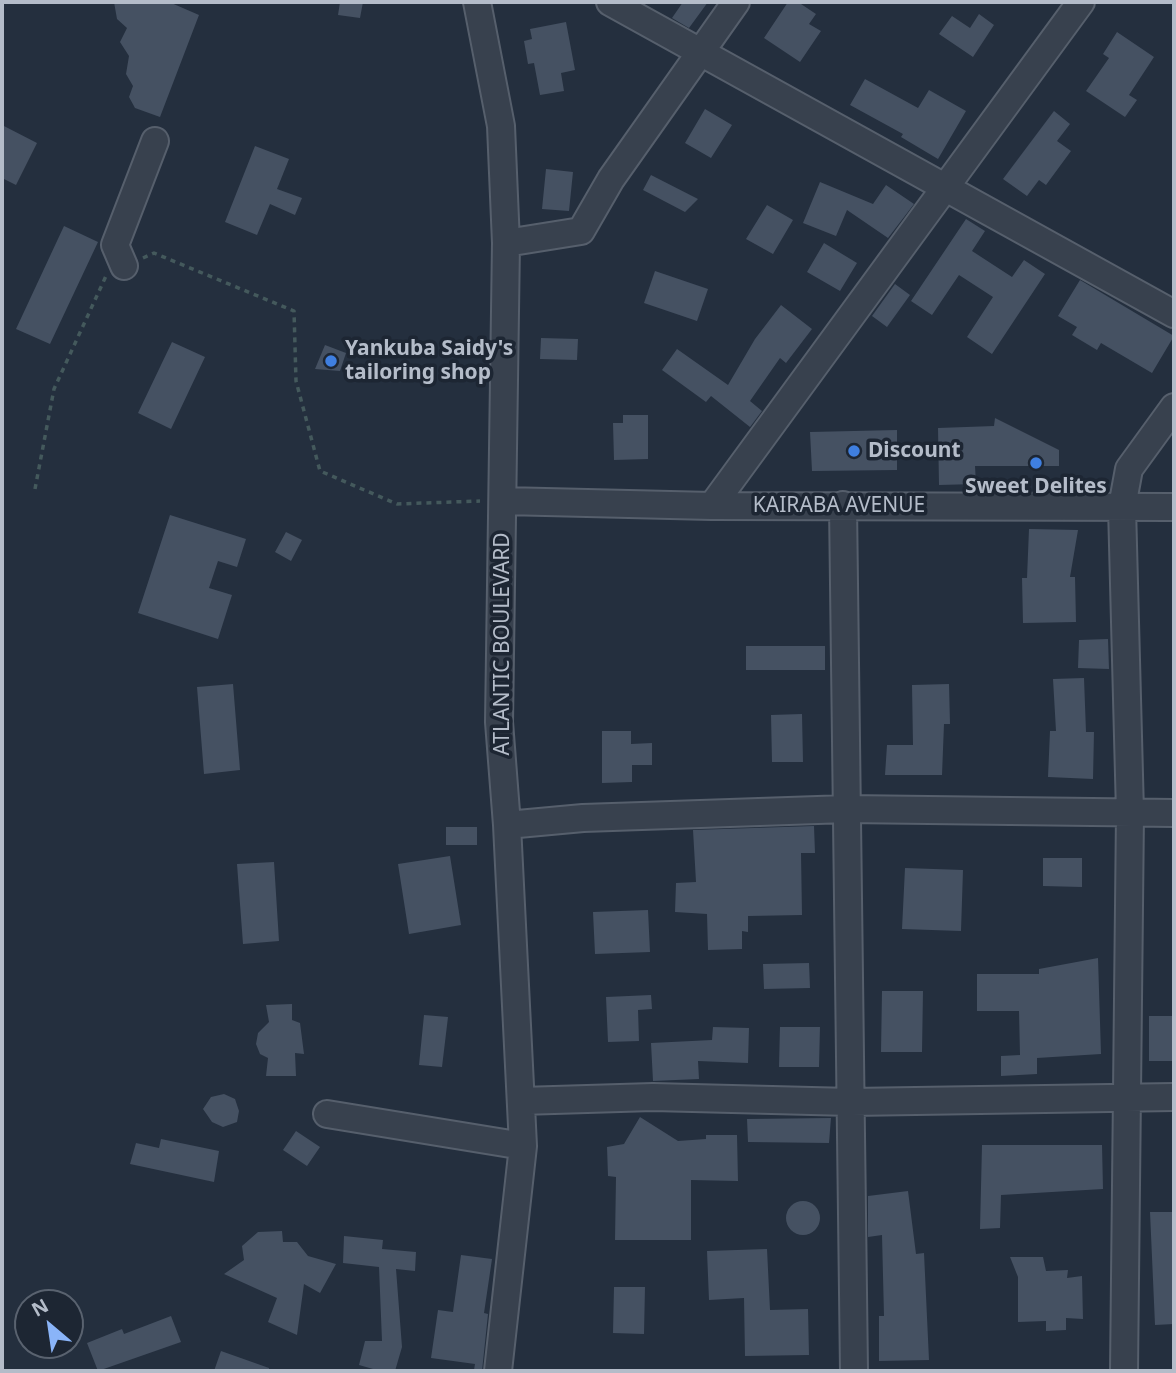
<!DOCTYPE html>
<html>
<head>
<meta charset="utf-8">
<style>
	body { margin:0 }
	#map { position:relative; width:1176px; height:1373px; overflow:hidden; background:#242f3e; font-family:"Noto Sans",sans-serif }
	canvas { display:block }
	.frame { position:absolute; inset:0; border:4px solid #b4bcc9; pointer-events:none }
	.north { position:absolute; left:14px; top:1289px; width:70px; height:70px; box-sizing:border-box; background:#1d2633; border:2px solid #59626f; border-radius:50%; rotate:331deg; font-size:19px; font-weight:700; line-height:28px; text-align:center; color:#b4bcc9 }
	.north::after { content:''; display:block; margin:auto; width:24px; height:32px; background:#8ab4f8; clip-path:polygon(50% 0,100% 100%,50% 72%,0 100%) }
</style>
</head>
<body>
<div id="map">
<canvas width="1176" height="1373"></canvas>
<div class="frame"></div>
<div class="north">N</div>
</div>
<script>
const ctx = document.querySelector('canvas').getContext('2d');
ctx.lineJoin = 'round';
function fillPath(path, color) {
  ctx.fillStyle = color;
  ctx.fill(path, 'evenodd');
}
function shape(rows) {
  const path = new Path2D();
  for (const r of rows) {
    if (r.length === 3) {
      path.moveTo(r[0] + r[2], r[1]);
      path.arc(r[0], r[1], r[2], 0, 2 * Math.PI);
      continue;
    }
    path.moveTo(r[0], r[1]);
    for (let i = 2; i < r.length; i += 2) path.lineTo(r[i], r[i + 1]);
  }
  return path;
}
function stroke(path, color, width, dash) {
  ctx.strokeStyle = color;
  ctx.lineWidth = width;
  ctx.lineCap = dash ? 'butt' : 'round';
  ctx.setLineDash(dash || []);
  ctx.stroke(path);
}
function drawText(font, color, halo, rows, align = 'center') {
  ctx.font = font + ' "Noto Sans",sans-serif';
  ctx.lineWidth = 7;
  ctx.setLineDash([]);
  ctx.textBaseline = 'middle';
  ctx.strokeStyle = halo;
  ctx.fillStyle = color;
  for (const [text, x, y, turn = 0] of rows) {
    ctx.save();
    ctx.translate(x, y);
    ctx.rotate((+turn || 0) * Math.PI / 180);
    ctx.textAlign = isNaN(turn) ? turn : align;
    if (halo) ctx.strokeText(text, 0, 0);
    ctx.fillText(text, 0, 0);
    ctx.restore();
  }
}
fillPath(shape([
	[114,2,169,2,199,15,160,117,135,108,129,97,133,86,126,74,129,56,120,42,127,28,117,19],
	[340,2,363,2,360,18,338,15],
	[683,2,708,2,689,28,672,18],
	[788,2,798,2,816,14,809,24,821,31,800,62,764,38],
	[979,14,994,25,973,57,939,34,952,16,970,28],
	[566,22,575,70,561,73,564,91,540,95,534,63,528,64,524,41,532,39,530,29],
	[1117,32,1154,57,1129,95,1137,100,1125,117,1086,91,1109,58,1103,54],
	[865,79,918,108,929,90,966,111,938,159,901,137,903,134,850,105],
	[705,109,732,125,711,158,685,143],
	[1054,111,1070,124,1057,141,1071,151,1046,185,1039,180,1027,196,1003,179],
	[2,125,37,143,16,185,2,178],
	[255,146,289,159,277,189,302,198,295,215,270,204,257,235,225,222],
	[546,169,573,172,569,211,542,209],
	[651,175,698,199,685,212,643,190],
	[820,182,873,204,886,185,914,204,888,238,847,210,836,236,803,223],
	[767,205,793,220,773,254,746,239],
	[966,219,985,231,972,251,1012,277,1024,260,1045,274,992,354,967,337,993,297,959,275,932,315,911,301],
	[64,226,98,242,50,344,16,329],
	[824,243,857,263,840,291,807,272],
	[655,271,708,289,697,321,644,303],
	[1080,280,1174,336,1152,373,1101,343,1097,350,1072,335,1077,327,1058,316],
	[895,284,910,295,887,327,872,316],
	[781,305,812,329,786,363,780,358,750,401,762,411,750,427,711,396,706,402,662,370,677,349,728,385,755,339],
	[541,338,578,339,577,360,540,359],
	[172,342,205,357,171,429,138,413],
	[325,345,346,353,340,371,315,369],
	[623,415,648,415,648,459,614,460,613,423,623,423],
	[995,418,1059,450,1059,466,975,466,976,484,939,485,938,428,994,426],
	[897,430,897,470,812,471,810,432],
	[170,515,246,539,237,567,218,561,209,588,232,595,218,639,138,613],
	[1029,529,1078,530,1070,577,1075,577,1076,622,1023,623,1022,578,1027,578],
	[286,532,302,540,291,561,275,552],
	[1108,639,1109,669,1078,668,1079,640],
	[746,646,825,646,825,670,746,670],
	[1084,678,1086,732,1094,732,1093,779,1048,777,1050,731,1056,731,1053,679],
	[233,684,240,770,204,774,197,687],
	[949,684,950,724,944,724,942,775,885,775,887,745,913,745,912,685],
	[802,714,803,762,772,762,771,715],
	[602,731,631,731,631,744,652,743,652,765,632,765,632,782,602,783],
	[814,826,815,853,801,853,802,915,748,916,748,932,742,931,742,949,708,950,707,914,675,912,676,883,696,882,693,830],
	[446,827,477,827,477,845,446,845],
	[450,856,461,925,409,934,398,864],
	[1043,858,1082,858,1082,887,1043,886],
	[274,862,279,941,243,944,237,864],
	[905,868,963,870,961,931,902,929],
	[648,910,650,952,595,954,593,912],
	[1098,958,1101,1054,1037,1058,1037,1074,1001,1076,1001,1056,1020,1055,1019,1011,977,1011,977,974,1039,974,1039,969],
	[809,963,810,988,764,989,763,964],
	[882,991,923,991,922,1052,881,1052],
	[651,995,652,1009,638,1010,639,1041,608,1042,606,997],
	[292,1004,292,1020,300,1023,304,1054,295,1053,296,1076,266,1076,268,1058,260,1054,256,1044,258,1033,269,1022,266,1005],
	[424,1015,448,1017,442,1067,419,1065],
	[1149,1016,1174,1016,1174,1061,1149,1061],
	[713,1027,749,1028,748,1063,698,1061,699,1079,653,1081,651,1043,712,1040],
	[780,1027,820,1027,819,1067,779,1067],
	[224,1094,235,1099,239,1111,237,1122,223,1127,212,1122,203,1109,211,1097],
	[640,1117,678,1141,706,1139,706,1135,737,1135,738,1181,691,1180,691,1240,615,1240,616,1177,608,1176,607,1147,624,1144],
	[831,1118,829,1143,748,1142,747,1119],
	[296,1131,320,1147,307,1166,283,1150],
	[161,1139,219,1151,214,1182,130,1164,136,1143,159,1148],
	[982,1145,1102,1145,1103,1189,1001,1195,1000,1228,980,1229],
	[908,1191,916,1254,924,1253,929,1360,879,1361,879,1316,884,1316,882,1235,868,1237,868,1196],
	[803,1218,17],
	[1150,1212,1174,1212,1174,1324,1155,1325],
	[282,1231,283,1242,297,1242,308,1256,336,1264,320,1293,304,1284,297,1335,268,1322,277,1298,224,1274,244,1260,242,1246,258,1232],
	[344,1236,383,1240,382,1249,416,1252,415,1271,396,1269,402,1347,395,1371,380,1371,359,1365,365,1341,382,1341,379,1267,343,1263],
	[767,1249,770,1310,808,1309,809,1355,745,1356,744,1298,709,1300,707,1251],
	[461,1255,492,1259,484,1313,488,1314,482,1371,474,1370,475,1364,431,1358,438,1310,453,1312],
	[1010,1257,1043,1257,1046,1271,1068,1270,1067,1278,1082,1276,1083,1319,1066,1318,1066,1330,1046,1331,1046,1321,1018,1322,1018,1277],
	[614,1287,645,1287,644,1334,613,1333],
	[171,1316,181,1342,98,1371,87,1343,122,1329,124,1334],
	[221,1351,269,1368,269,1371,214,1371]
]), '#455162');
const minor = shape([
	[477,2,501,126,506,243,499,722,507,825,523,1146,498,1371],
	[610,2,1174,314],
	[506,243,581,231,611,179,736,2],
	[124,266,115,245,155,141],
	[504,501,712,506,1174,507],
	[843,505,854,1371],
	[712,506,1081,2],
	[507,825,583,818,847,809,1174,813],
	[521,1101,653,1097,851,1102,1174,1097],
	[327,1114,523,1146],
	[1124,1371,1130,813,1122,507,1129,469,1174,407]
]);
stroke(minor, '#565f6c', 30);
stroke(shape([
	[143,258,154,253,294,311,296,381,320,471,397,504,480,501],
	[35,489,54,389,106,276]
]), '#44595c', 3.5, [5, 5]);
stroke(minor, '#38414e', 26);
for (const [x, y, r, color] of [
	[331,361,7,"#3f7fe0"],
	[854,451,7,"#3f7fe0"],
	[1036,463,7,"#3f7fe0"]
]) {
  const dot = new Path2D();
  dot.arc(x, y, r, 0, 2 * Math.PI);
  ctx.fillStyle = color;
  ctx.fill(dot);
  stroke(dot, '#1d2633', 2.5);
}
drawText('bold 21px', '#b4bcc9', '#1d2633', [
	["Yankuba Saidy's",345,349],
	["tailoring shop",345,373],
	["Discount",868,451],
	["Sweet Delites",1036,487,"center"]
], 'left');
drawText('21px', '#b4bcc9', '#1d2633', [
	["KAIRABA AVENUE",839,506],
	["ATLANTIC BOULEVARD",503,644,-90]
]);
</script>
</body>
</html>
